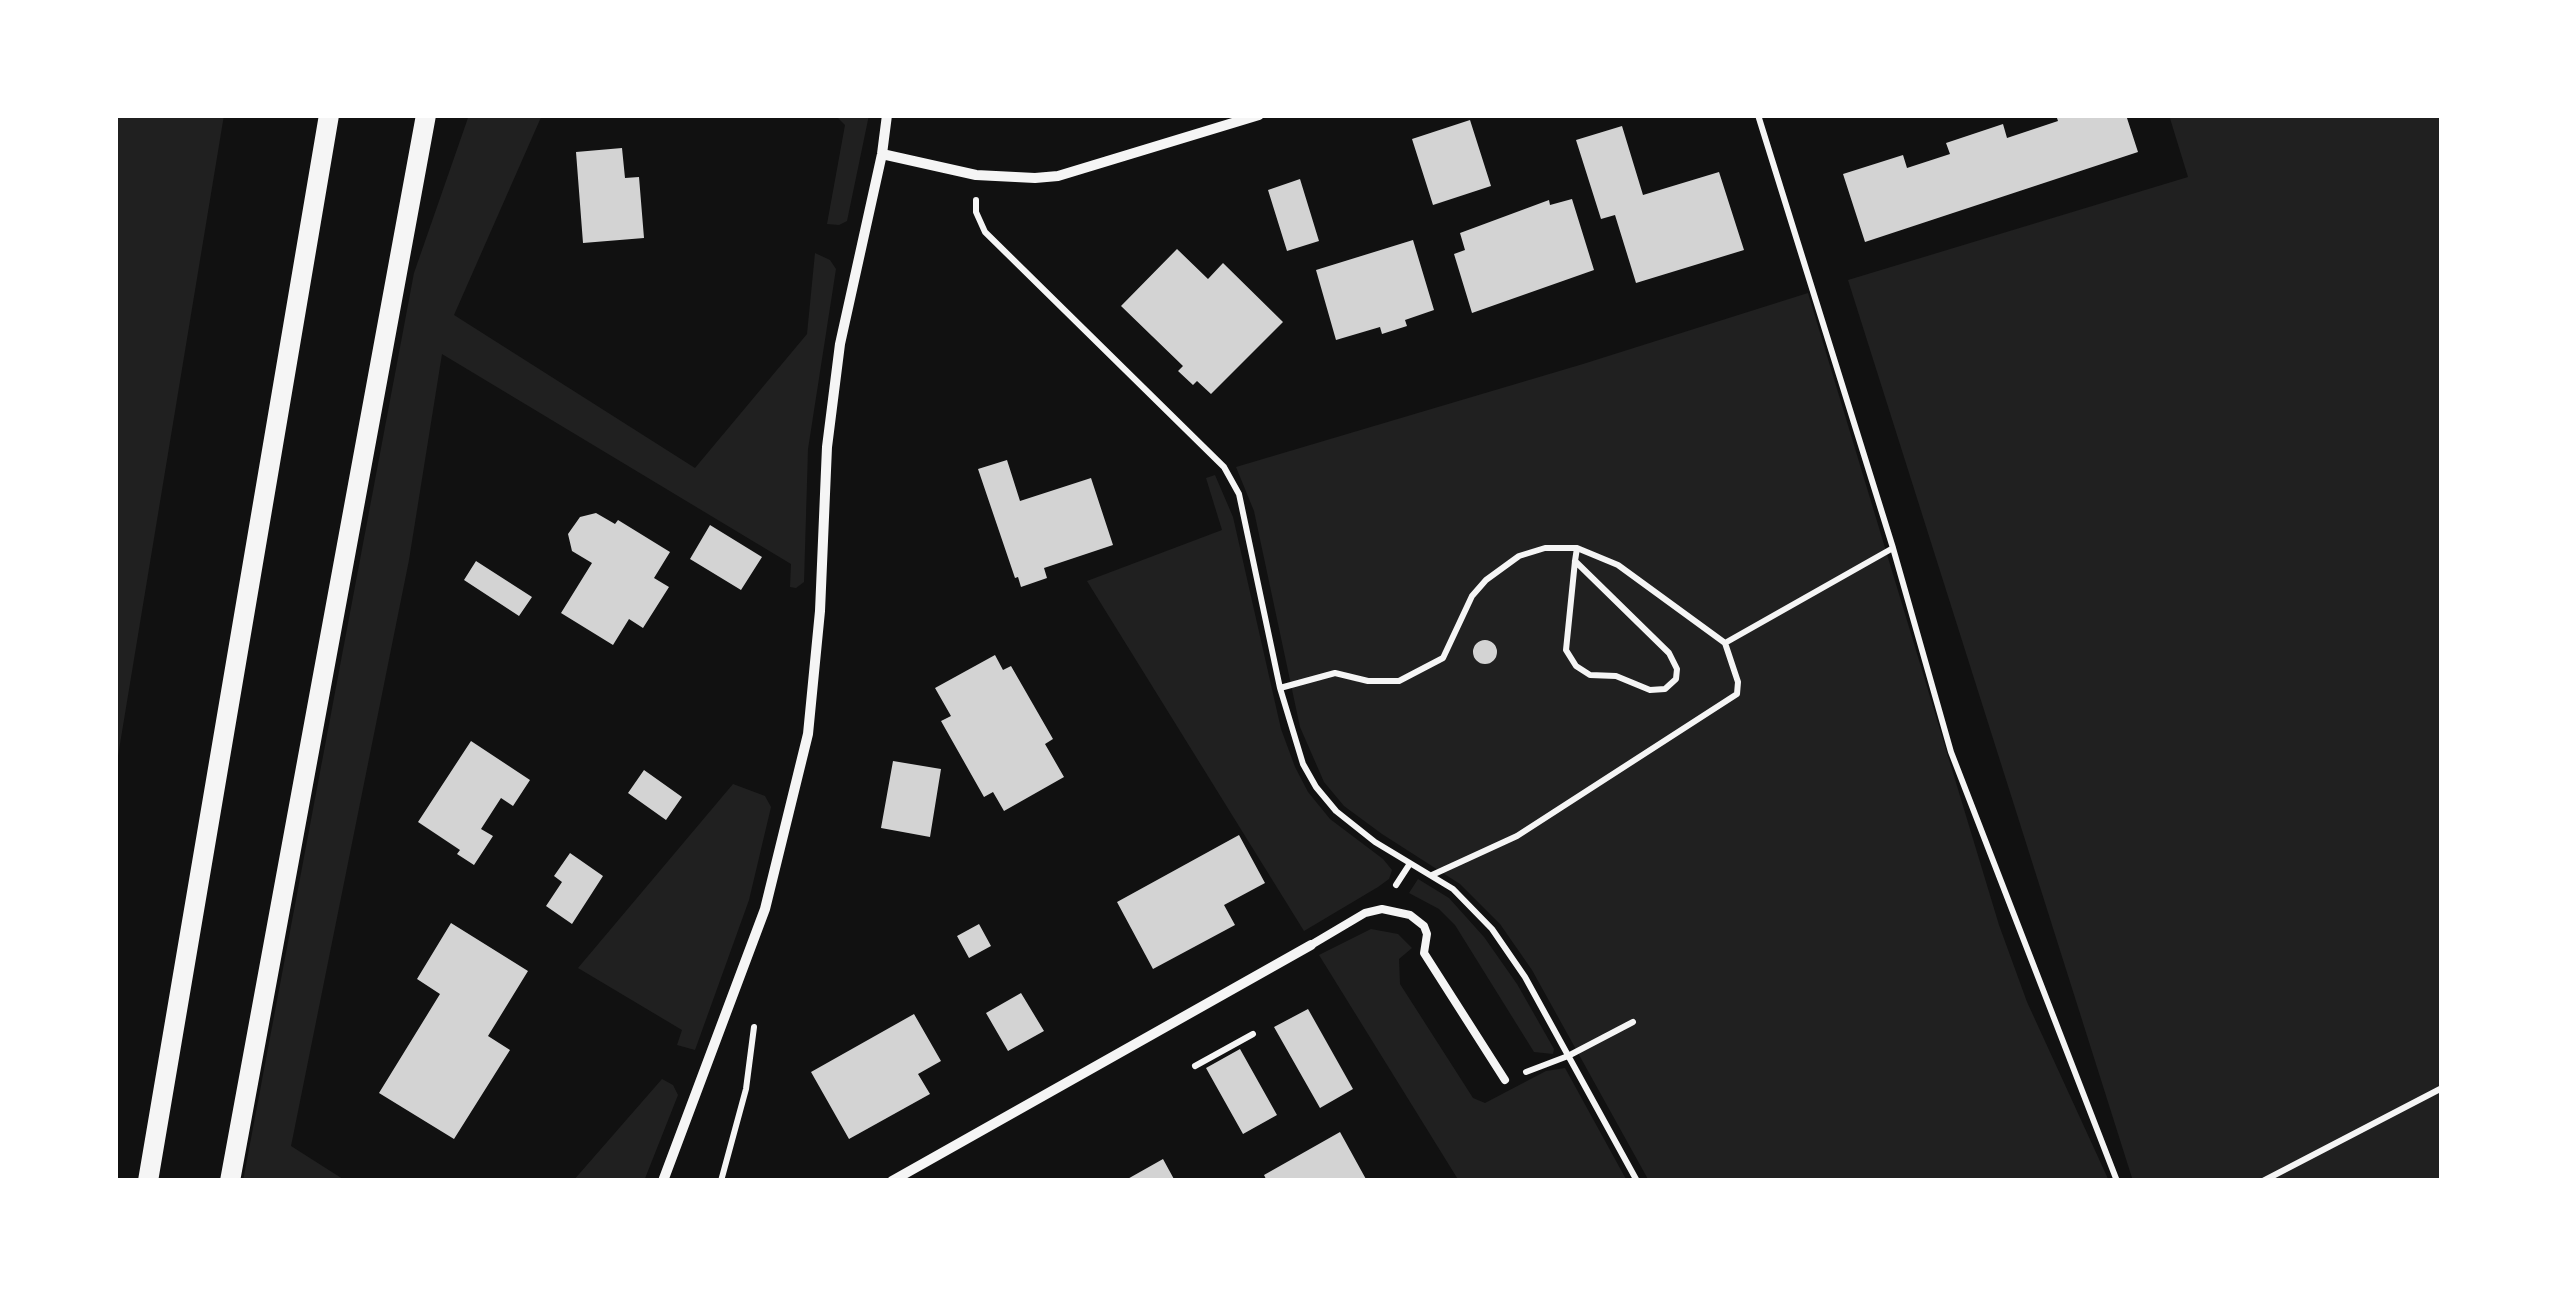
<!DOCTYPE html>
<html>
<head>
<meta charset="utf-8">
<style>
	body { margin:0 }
	#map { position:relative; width:2557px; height:1296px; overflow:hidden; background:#111; font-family:"Open Sans",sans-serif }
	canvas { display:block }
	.frame { position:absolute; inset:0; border:118px solid #fff; pointer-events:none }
</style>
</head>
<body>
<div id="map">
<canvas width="2557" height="1296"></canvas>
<div class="frame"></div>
</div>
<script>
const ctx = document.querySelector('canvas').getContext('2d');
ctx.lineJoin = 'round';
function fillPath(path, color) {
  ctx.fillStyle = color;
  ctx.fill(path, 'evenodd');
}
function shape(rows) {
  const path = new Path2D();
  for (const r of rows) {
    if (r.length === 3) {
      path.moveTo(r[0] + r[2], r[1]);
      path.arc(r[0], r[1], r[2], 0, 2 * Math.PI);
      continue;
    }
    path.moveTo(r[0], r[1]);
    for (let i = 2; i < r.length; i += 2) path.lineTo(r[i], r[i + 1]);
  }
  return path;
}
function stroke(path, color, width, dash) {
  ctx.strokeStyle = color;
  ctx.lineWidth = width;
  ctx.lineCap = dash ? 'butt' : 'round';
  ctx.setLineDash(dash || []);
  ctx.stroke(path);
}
fillPath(shape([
	[115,115,224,115,115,774],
	[469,115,542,115,454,315,695,468,807,334,815,253,830,260,836,269,808,449,804,582,796,588,790,587,791,564,442,354,409,560,291,1146,346,1181,243,1181,414,273],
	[835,115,869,115,847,221,839,225,827,224,845,125],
	[2169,115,2442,115,2442,1181,2133,1181,1848,280,2188,177],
	[1808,293,1999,925,2027,1002,2109,1181,1649,1181,1532,970,1500,924,1460,884,1382,834,1344,806,1324,782,1300,727,1254,511,1236,467,1583,364],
	[1215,475,1233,517,1281,729,1295,767,1308,792,1330,819,1383,859,1392,870,1389,879,1378,887,1304,931,1087,581,1222,530,1206,478],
	[733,784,765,796,771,807,749,900,695,1050,677,1045,682,1030,578,968],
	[1418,879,1449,898,1484,937,1517,984,1554,1049,1553,1054,1534,1052,1455,925,1439,909,1409,893],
	[1371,929,1398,934,1412,948,1399,959,1400,984,1473,1098,1485,1103,1546,1071,1565,1068,1627,1181,1459,1181,1319,955],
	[662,1079,673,1085,678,1095,644,1181,573,1181]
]), '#202020');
fillPath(shape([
	[2056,115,2126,115,2138,152,1865,242,1843,174,1903,155,1907,168,1950,154,1946,143,2003,124,2007,138,2058,121],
	[1470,120,1491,186,1433,205,1412,139],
	[1622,126,1643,195,1719,172,1744,250,1636,283,1615,215,1601,219,1576,140],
	[622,148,625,178,639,177,644,238,583,243,576,152],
	[1300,179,1319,241,1287,251,1268,190],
	[1572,199,1594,270,1472,313,1454,254,1465,250,1460,233,1549,200,1550,205],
	[1413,240,1434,310,1405,320,1407,326,1382,334,1380,327,1336,340,1316,270],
	[1177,249,1208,279,1223,263,1283,322,1211,394,1197,381,1193,385,1178,371,1183,366,1121,306],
	[1007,460,1020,501,1091,478,1113,545,1044,568,1047,578,1021,587,1018,577,1015,578,978,469],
	[596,513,615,524,618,520,670,552,654,578,669,587,643,628,629,619,613,645,561,613,592,563,572,551,568,534,580,517],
	[710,525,762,557,741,590,690,559],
	[476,561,532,597,519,616,464,580],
	[1485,652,12],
	[995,655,1003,670,1011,666,1053,739,1045,744,1064,777,1004,811,993,792,984,797,941,721,951,716,935,688],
	[471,741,530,780,513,806,501,798,481,829,493,836,474,865,457,854,460,850,418,822],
	[893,761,941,769,930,837,881,828],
	[644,770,682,797,666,820,628,793],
	[1239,835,1265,883,1224,905,1235,925,1153,969,1117,902],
	[570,853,603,876,572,924,546,906,562,882,554,876],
	[451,923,528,971,488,1036,510,1050,454,1139,379,1093,440,994,417,979],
	[979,924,991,946,969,958,957,936],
	[1021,993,1044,1031,1008,1051,986,1013],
	[1308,1009,1353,1089,1320,1108,1274,1027],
	[914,1014,941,1061,918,1074,930,1094,849,1139,811,1072],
	[1240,1049,1277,1115,1243,1134,1206,1068],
	[1340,1132,1367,1181,1267,1181,1264,1175],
	[1163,1159,1175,1181,1124,1181]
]), '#d3d3d3');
stroke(shape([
	[1758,115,1893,548,1951,752,2117,1181],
	[976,200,976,212,985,232,1224,467,1239,494,1280,688,1303,764,1316,787,1336,811,1375,842,1453,889,1492,929,1525,977,1637,1181],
	[1575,561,1669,653,1677,669,1676,679,1665,689,1650,690,1616,676,1590,675,1576,666,1566,650,1575,561,1577,548],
	[1280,688,1335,673,1368,681,1399,681,1443,658,1472,596,1486,580,1519,556,1545,548,1577,548,1618,565,1725,643,1893,548],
	[1432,875,1517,836,1737,694,1738,682,1725,643],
	[1396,885,1409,865],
	[1195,1066,1253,1034],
	[1526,1072,1568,1056,1633,1022],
	[721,1181,746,1089,754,1027],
	[2263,1181,2442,1088]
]), '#f5f5f5', 6);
stroke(shape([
	[1311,945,1365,913,1382,909,1410,915,1424,926,1427,934,1424,953,1505,1080]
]), '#f5f5f5', 8);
stroke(shape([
	[882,154,976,175,1035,178,1058,176,1259,115],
	[663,1181,765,909,808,734,820,611,827,447,840,344,882,154,887,115],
	[892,1181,1311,945]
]), '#f5f5f5', 10);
stroke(shape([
	[148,1181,329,115],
	[230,1181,426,115]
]), '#f5f5f5', 20);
</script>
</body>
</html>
